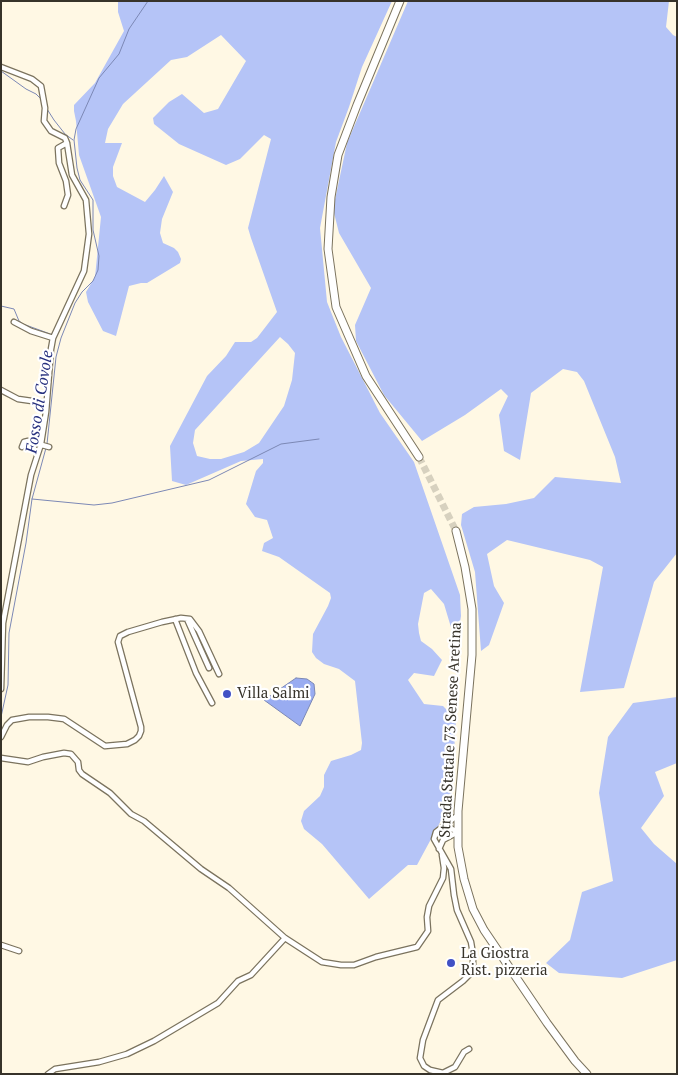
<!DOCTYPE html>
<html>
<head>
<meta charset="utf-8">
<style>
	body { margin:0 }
	#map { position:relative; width:678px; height:1075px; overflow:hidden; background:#fff8e4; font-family:"PT Serif",serif }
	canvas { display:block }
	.frame { position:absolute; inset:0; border:2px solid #37332a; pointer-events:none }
</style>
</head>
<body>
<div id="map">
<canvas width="678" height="1075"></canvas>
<div class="frame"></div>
</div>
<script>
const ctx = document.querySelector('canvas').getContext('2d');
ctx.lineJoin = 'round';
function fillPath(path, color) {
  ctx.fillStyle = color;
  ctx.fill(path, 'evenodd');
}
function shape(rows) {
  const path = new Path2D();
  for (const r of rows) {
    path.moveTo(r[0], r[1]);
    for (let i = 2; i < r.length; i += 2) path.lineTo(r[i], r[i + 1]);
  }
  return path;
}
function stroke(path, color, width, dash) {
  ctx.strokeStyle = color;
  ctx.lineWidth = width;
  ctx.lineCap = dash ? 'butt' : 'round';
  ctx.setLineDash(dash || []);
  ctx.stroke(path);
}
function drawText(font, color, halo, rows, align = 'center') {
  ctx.font = font + ' "PT Serif",serif';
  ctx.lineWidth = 4.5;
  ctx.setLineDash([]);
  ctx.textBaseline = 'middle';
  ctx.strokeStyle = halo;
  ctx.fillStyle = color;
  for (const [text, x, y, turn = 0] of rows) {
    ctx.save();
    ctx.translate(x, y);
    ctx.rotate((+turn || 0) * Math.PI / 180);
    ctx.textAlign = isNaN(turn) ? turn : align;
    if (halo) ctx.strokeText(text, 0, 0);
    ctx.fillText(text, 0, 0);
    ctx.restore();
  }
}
fillPath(shape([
	[118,1,392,1,362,67,349,107,336,142,320,228,327,302,341,337,380,413,414,462,460,595,461,616,458,634,453,634,444,604,431,589,424,593,418,624,419,633,421,641,432,649,442,660,434,676,414,673,408,680,424,704,443,706,456,719,451,802,417,865,408,865,369,899,322,844,304,829,301,821,304,811,320,796,324,787,324,775,331,761,351,755,361,750,362,743,355,681,339,669,324,664,316,658,312,652,313,634,328,606,331,598,330,593,279,557,262,551,264,543,273,538,267,520,255,517,246,504,256,471,263,463,263,459,241,461,186,485,172,481,170,446,207,376,226,356,235,342,251,342,257,338,277,312,251,238,248,228,271,139,264,135,240,159,226,165,179,144,154,124,153,118,169,102,182,94,204,113,218,109,246,61,221,35,187,57,171,60,123,104,108,129,105,143,122,143,113,167,113,176,117,187,145,202,155,190,164,176,173,192,162,219,160,233,163,243,174,248,178,252,181,259,180,263,147,283,141,283,129,286,116,336,103,331,88,302,86,292,95,277,101,217,79,155,76,121,74,111,74,105,95,83,124,31,118,12],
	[280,337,288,344,295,353,292,380,284,406,259,443,244,452,221,459,210,459,197,456,193,443,195,430],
	[408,1,669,1,666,27,673,35,677,37,677,553,654,582,624,688,580,692,603,567,590,560,507,540,487,554,494,586,504,603,489,645,481,651,475,572,461,525,462,514,474,507,506,504,534,498,555,477,621,483,615,457,584,381,577,372,563,369,531,393,520,460,504,451,499,415,508,396,501,389,465,415,422,441,384,395,356,341,355,325,371,288,339,233,333,209,347,143],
	[677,697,677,763,655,772,664,796,641,828,654,844,677,864,677,960,622,978,559,973,546,963,570,940,582,892,613,881,599,793,608,737,633,703]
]), '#b5c4f7');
const water = shape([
	[296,678,307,679,314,684,315,694,300,726,264,700,296,678]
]);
fillPath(water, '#99acf1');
stroke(water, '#7c88b5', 1);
stroke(shape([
	[1,71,26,89,36,94,41,99],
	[47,109,54,120,65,134,73,140],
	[1,306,14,309,19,321,23,324,53,335],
	[47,444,56,357,61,338,75,303,82,292,93,281,98,270,99,256,93,230,93,200,80,180,77,168,74,140,76,129,99,78,119,54,129,29,148,1],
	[32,499,94,505,112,503,209,480,281,444,319,439],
	[1,717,8,685,9,633,26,543,32,499,46,448]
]), '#7c88b5', 1);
stroke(shape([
	[419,457,456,531]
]), '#d7d1bf', 7, [7, 3.5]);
const minor = shape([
	[1,67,32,79,41,86,45,108,44,121,51,131,65,138,67,143,72,175,86,200,89,234,84,271,53,338,51,349,46,412,41,444,31,475,3,623,1,689],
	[64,206,68,195,66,181,59,163,58,148,67,143],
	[14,322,31,331,53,338],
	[1,390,18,399,46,403],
	[22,447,24,442,28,441,49,447],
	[175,619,196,673,212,703],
	[187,619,209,668],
	[1,737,7,725,12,720,29,717,48,717,64,719,105,746,127,744,135,740,139,736,141,731,141,727,118,642,120,636,128,632,162,622,181,618,190,619,199,631,219,674],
	[1,758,28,762,43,757,64,753,71,754,78,762,79,770,82,774,110,793,131,814,144,821,201,869,229,888,285,938,322,962,341,965,354,965,376,957,417,947,428,931,427,917,429,906,443,878,444,868,442,855],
	[458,815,436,832,434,839,451,869,454,895,457,910,471,942,473,954,473,966,470,974,463,981,438,1000,423,1040,420,1058,424,1066,430,1070,443,1073,455,1067,464,1052,469,1049],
	[439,849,443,840,458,832,446,826],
	[1,945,19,951],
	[48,1074,55,1069,99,1062,127,1054,154,1041,218,1003,238,981,251,975,285,938]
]);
const primary = shape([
	[400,1,357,105,338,155,331,197,328,249,336,307,366,376,419,457],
	[456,531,465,567,472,609,472,655,458,811,458,847,464,879,473,909,484,930,547,1023,575,1061,587,1074]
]);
stroke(minor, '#7b735e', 7);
stroke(primary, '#7b735e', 9);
stroke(minor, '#fff', 4.5);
stroke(primary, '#fff', 7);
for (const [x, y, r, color] of [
	[227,694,5,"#4151c5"],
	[451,963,5,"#4151c5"]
]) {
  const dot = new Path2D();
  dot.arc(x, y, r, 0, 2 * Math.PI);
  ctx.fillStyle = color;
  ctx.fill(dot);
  stroke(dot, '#fff', 2);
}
drawText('15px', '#37332a', '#fff', [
	["Villa Salmi",237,694],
	["La Giostra",461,954],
	["Rist. pizzeria",461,971]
], 'left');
drawText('15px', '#37332a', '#fff', [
	["Strada Statale 73 Senese Aretina",451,730,-87]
]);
drawText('italic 16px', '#27317f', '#fff', [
	["Fosso di Covole",40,402,-81]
]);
</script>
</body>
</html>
